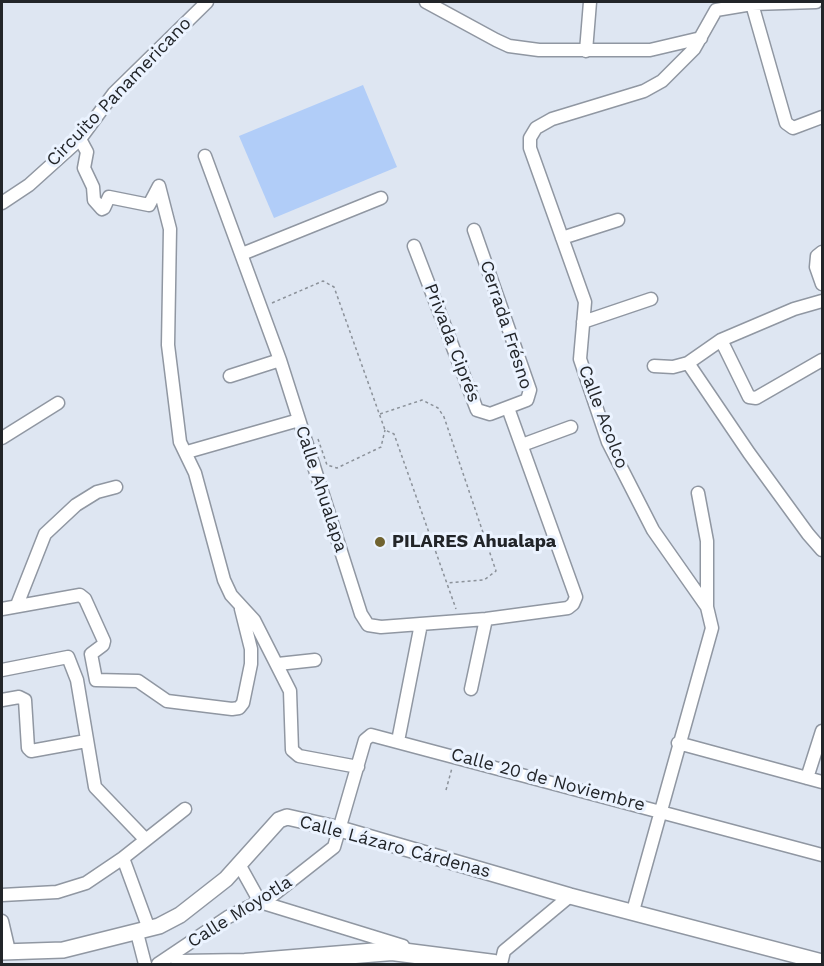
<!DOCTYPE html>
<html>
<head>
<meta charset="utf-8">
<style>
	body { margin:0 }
	#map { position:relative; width:824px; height:966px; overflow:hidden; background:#dee6f2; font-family:"Work Sans",sans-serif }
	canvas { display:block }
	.frame { position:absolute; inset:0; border:3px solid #222529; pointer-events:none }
</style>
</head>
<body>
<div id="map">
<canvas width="824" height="966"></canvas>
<div class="frame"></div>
</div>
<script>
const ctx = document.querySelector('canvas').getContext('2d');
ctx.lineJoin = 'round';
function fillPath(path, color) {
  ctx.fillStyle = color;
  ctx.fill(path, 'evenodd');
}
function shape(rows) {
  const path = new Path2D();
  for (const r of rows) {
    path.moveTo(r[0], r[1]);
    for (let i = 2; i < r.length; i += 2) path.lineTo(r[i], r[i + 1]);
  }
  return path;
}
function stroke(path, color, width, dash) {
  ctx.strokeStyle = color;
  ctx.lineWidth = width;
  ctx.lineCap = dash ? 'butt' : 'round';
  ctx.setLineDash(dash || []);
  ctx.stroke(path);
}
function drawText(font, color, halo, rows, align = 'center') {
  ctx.font = font + ' "Work Sans",sans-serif';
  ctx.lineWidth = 6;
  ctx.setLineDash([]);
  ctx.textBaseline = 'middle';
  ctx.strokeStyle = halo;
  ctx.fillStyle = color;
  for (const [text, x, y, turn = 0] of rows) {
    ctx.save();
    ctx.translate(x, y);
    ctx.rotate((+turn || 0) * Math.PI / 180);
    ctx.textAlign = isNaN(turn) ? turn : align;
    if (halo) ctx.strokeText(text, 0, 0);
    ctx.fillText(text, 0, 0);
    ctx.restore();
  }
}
fillPath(shape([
	[363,85,397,167,274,218,239,136]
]), '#b1cdf8');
const minor = shape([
	[426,2,496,40,509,46,539,50,650,50,701,38],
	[752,4,786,123,793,128,822,117],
	[716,10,752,4,816,2],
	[586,51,590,2],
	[80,139,87,152,84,168,93,187,94,200,102,209,104,208,109,197,149,205,159,186,170,229,168,345,180,442,195,473,224,580,231,595,254,620,290,691,292,750,299,756,358,767],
	[205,156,280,360,361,614,368,625,381,627,486,619,568,608,573,604,576,597,508,408],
	[2,203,29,185,80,139,114,93,207,2],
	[562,238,618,220],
	[414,246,477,410,490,414,527,400,530,390,474,230],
	[822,252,817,256,816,267,822,284],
	[242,254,381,198],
	[583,322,651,299],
	[721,340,749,397,756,398,822,360],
	[688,363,749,453,808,534,822,550],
	[654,366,673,367,688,363,721,340,794,309,822,301],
	[230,376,280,360],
	[2,438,58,403],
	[522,445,571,427],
	[187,452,299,420],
	[698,493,707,541,707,607],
	[17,605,45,534,76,505,97,492,116,487],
	[2,609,80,595,85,599,104,641,103,645,91,654,96,680,138,681,167,701,232,709,239,708,243,703,251,664,251,649,241,609],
	[278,664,315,660],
	[2,670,68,657,77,680,95,787,146,840],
	[471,689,486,619],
	[2,700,19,697,25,700,28,748,31,751,86,741],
	[398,741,421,624],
	[678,743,822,782],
	[807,778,822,731],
	[123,858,149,929],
	[240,866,260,902,403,946],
	[2,895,57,892,86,883,123,858,185,809],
	[633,911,712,628,707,607,653,530,608,442,580,359,585,302,530,148,530,138,536,128,552,119,644,91,662,81,694,49,716,10],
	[2,921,9,951],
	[137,933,145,964],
	[158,964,228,917,273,895,334,847,365,740,371,735,822,855],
	[501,964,504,951,570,896]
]);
const tertiary = shape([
	[2,952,63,950,159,926,180,915,226,879,279,820,287,817,340,829,570,896,822,962]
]);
const secondary = shape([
	[180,964,245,963,392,951,494,964]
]);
stroke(minor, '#9097a2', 15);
stroke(tertiary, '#9097a2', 18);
stroke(secondary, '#9097a2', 21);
stroke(shape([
	[272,303,323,281,334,287,385,430,394,434,456,609],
	[380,414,422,400,438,408,444,417,496,571,484,580,447,583],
	[318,439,327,465,337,468,381,447,385,430],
	[446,790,452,768]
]), '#8c929a', 1.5, [3, 3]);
stroke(minor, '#fff', 12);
stroke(tertiary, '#fff', 15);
stroke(secondary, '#fff', 18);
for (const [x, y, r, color] of [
	[380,542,6,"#706330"]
]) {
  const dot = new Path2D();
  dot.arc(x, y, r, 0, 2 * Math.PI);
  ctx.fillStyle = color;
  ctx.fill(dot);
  stroke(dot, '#ebf3ff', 2);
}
drawText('18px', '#222529', '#ebf3ff', [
	["Circuito Panamericano",119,92,-46],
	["Cerrada Frésno",506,325,72],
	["Privada Ciprés",452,343,69],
	["Calle Acolco",603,417,69],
	["Calle Ahualapa",321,489,72],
	["Calle 20 de Noviembre",548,780,15],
	["Calle Lázaro Cárdenas",395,847,15],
	["Calle Moyotla",240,912,-32]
]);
drawText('bold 18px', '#222529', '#ebf3ff', [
	["PILARES Ahualapa",392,542]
], 'left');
</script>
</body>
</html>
